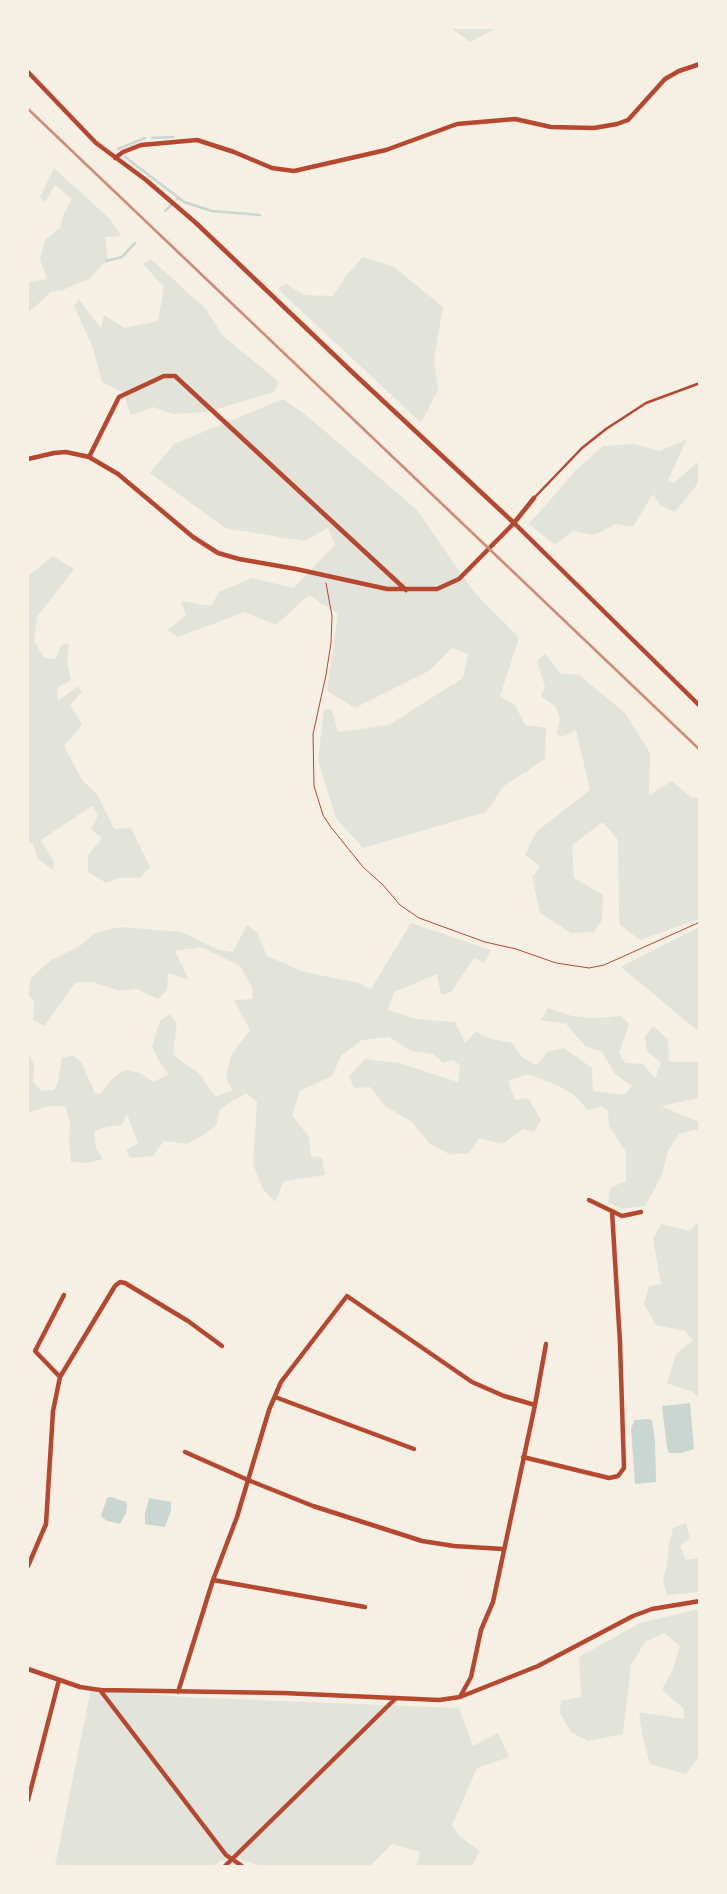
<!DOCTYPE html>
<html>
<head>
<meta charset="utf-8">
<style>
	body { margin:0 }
	#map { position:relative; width:727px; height:1894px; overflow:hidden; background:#f6efe4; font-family:"Exo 2",sans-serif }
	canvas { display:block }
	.frame { position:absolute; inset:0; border:29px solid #f6efe4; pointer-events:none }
</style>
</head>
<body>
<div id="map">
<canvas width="727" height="1894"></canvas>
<div class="frame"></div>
</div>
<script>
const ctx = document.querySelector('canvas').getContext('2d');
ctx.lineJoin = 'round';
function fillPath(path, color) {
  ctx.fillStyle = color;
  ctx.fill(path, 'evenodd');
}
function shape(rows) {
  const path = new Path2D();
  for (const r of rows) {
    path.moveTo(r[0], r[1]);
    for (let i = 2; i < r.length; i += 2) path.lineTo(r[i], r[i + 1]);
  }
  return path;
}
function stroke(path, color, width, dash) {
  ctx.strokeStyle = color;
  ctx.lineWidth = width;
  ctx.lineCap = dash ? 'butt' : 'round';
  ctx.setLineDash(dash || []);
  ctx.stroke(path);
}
fillPath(shape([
	[451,28,496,28,470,42],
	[54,168,111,220,121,236,105,237,108,259,90,278,63,290,51,292,28,313,28,282,47,279,40,259,45,240,60,228,64,214,72,199,55,185,45,202,40,197],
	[363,257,394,267,443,307,434,360,438,390,421,423,277,288,286,284,304,295,333,296,345,277],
	[151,259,206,309,223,336,279,382,274,392,207,412,173,414,153,407,131,415,122,392,102,382,93,348,74,306,79,299,101,329,104,315,125,328,158,321,164,287,143,264],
	[283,399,307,416,416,509,475,593,519,638,500,696,515,705,525,725,546,728,545,759,504,786,486,812,363,848,336,818,318,761,324,709,332,710,338,732,389,725,463,678,468,654,452,648,429,671,355,708,327,691,338,614,309,595,276,625,245,612,178,637,167,630,186,616,181,601,211,606,219,592,252,578,293,588,335,545,328,528,304,541,225,528,150,473,174,444],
	[687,439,668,480,674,483,699,461,699,482,675,512,660,505,653,494,633,527,616,524,594,535,573,531,555,545,529,524,574,472,603,446,634,444,660,451],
	[53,556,74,569,37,617,34,641,44,658,56,659,61,645,69,643,67,662,71,680,57,688,58,701,78,686,82,692,70,705,82,725,64,746,82,780,97,794,114,829,131,828,150,867,140,878,119,878,106,883,88,872,88,855,102,838,91,829,98,815,92,806,41,840,54,862,53,870,38,859,32,842,28,845,28,576],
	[545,654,560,673,579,675,625,713,650,753,649,795,672,781,691,797,699,798,699,919,640,940,620,925,619,914,618,840,603,822,572,845,574,878,603,895,602,920,594,932,571,933,540,913,532,877,540,866,525,855,536,832,590,790,576,730,563,737,557,734,560,719,555,706,541,696,545,687,537,661],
	[411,923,491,950,484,963,474,958,451,992,441,995,437,974,394,992,388,1010,416,1019,455,1022,465,1043,476,1031,486,1038,512,1043,523,1058,537,1065,547,1052,564,1048,592,1068,593,1091,624,1095,632,1086,615,1074,602,1052,585,1046,566,1024,541,1020,548,1008,572,1016,595,1018,621,1016,629,1024,619,1053,625,1063,643,1064,655,1078,661,1063,647,1051,645,1037,653,1026,668,1039,669,1062,699,1062,699,1098,661,1106,699,1122,699,1131,694,1130,679,1134,668,1151,662,1175,645,1206,622,1209,608,1203,610,1188,626,1181,626,1152,609,1126,608,1111,600,1106,589,1111,573,1094,557,1085,528,1074,508,1081,515,1100,528,1098,541,1120,534,1132,523,1129,502,1144,479,1138,469,1153,449,1154,430,1144,412,1122,385,1106,370,1087,354,1088,349,1076,365,1059,399,1063,458,1082,460,1065,453,1060,443,1063,433,1054,411,1051,389,1037,362,1040,341,1056,332,1076,300,1091,292,1115,309,1137,311,1156,322,1158,325,1175,284,1181,275,1202,263,1189,253,1164,257,1102,246,1093,220,1109,216,1126,202,1136,187,1144,164,1141,153,1156,130,1158,126,1150,138,1143,127,1114,122,1125,106,1127,94,1132,96,1148,103,1159,87,1163,71,1162,69,1142,70,1122,65,1106,48,1106,28,1113,28,1053,34,1064,33,1082,42,1091,54,1090,58,1082,62,1058,73,1055,81,1062,96,1095,101,1093,112,1079,125,1070,140,1073,153,1082,169,1074,159,1061,152,1046,160,1021,170,1014,177,1023,173,1055,200,1074,215,1097,232,1090,226,1078,231,1055,250,1030,234,1000,252,999,253,989,240,966,201,947,175,951,189,980,168,973,167,990,158,999,137,989,120,991,92,982,75,983,44,1026,33,1020,34,1002,28,994,31,978,51,960,80,946,95,933,120,927,181,932,219,950,233,952,247,925,257,932,267,956,304,972,359,983,371,989],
	[699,927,699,1032,621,967],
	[698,1222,700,1222,699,1399,693,1392,667,1383,676,1354,693,1340,685,1331,656,1325,644,1304,649,1286,661,1284,653,1239,661,1224,690,1231],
	[686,1523,690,1538,680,1546,686,1560,699,1558,699,1592,667,1595,663,1580,667,1565,669,1544,673,1528],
	[699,1609,699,1756,686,1774,650,1764,642,1734,639,1712,684,1719,684,1709,662,1690,673,1669,680,1646,664,1633,645,1642,631,1665,623,1734,588,1741,571,1732,560,1713,561,1701,581,1697,579,1657,640,1623],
	[91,1689,185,1697,459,1708,473,1746,498,1733,509,1757,477,1768,452,1825,459,1836,480,1851,472,1866,417,1866,420,1852,392,1844,370,1866,260,1866,239,1858,220,1861,214,1866,66,1866,64,1864,62,1866,55,1866]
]), '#e2e4dc');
fillPath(shape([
	[690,1403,694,1449,681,1453,669,1453,667,1448,662,1406],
	[648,1419,652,1420,655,1441,656,1482,635,1484,631,1428,635,1420],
	[111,1497,126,1502,127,1506,126,1513,120,1524,107,1521,101,1516,107,1498],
	[149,1498,171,1502,171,1511,165,1527,145,1524,145,1514]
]), '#c9d6d2');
stroke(shape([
	[152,138,173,137],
	[118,149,145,138],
	[125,157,179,198],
	[177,199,179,198,184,202,212,211,260,215],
	[165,211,171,205],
	[106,261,122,257,135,243]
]), '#c9d6d2', 2.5);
stroke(shape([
	[326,583,332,616,331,643,326,675,313,734,314,786,323,815,330,826,363,867,383,885,400,905,419,918,485,942,516,949,556,963,589,968,604,965,700,922]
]), '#b5482f', 1);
stroke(shape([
	[534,498,582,448,606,429,646,403,700,383]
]), '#b5482f', 2.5);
stroke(shape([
	[28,72,96,143,146,180,196,223,351,371,514,523,700,706],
	[115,158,123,152,141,145,197,140,234,152,272,168,294,171,386,150,457,124,515,119,551,127,594,128,617,124,628,120,665,79,679,71,700,64],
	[89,457,119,397,164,376,175,376,406,590],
	[28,459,54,453,66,452,89,457,118,474,193,537,218,553,239,559,296,569,387,589,437,589,459,579,514,523,534,498],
	[589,1200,622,1216,641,1212],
	[60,1377,35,1351,64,1295],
	[275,1397,414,1449],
	[185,1452,248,1480,313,1506,422,1541,454,1546,503,1549],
	[523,1457,609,1478,618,1476,624,1468,620,1343,612,1211],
	[28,1566,46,1524,53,1411,60,1377,115,1286,120,1282,125,1283,188,1321,222,1346],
	[213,1580,365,1607],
	[28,1669,80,1687,100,1690,283,1693,439,1700,460,1697,538,1666,633,1616,652,1609,700,1601],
	[100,1690,226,1855,242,1866],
	[178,1692,213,1580,237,1517,269,1410,281,1382,347,1296,472,1382,504,1396,535,1405],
	[460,1697,471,1677,481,1630,493,1602,535,1405,546,1344],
	[28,1800,59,1680],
	[225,1866,395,1699]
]), '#b5482f', 4.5);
stroke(shape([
	[28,109,700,750]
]), '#cf8b77', 2.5);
</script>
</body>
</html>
